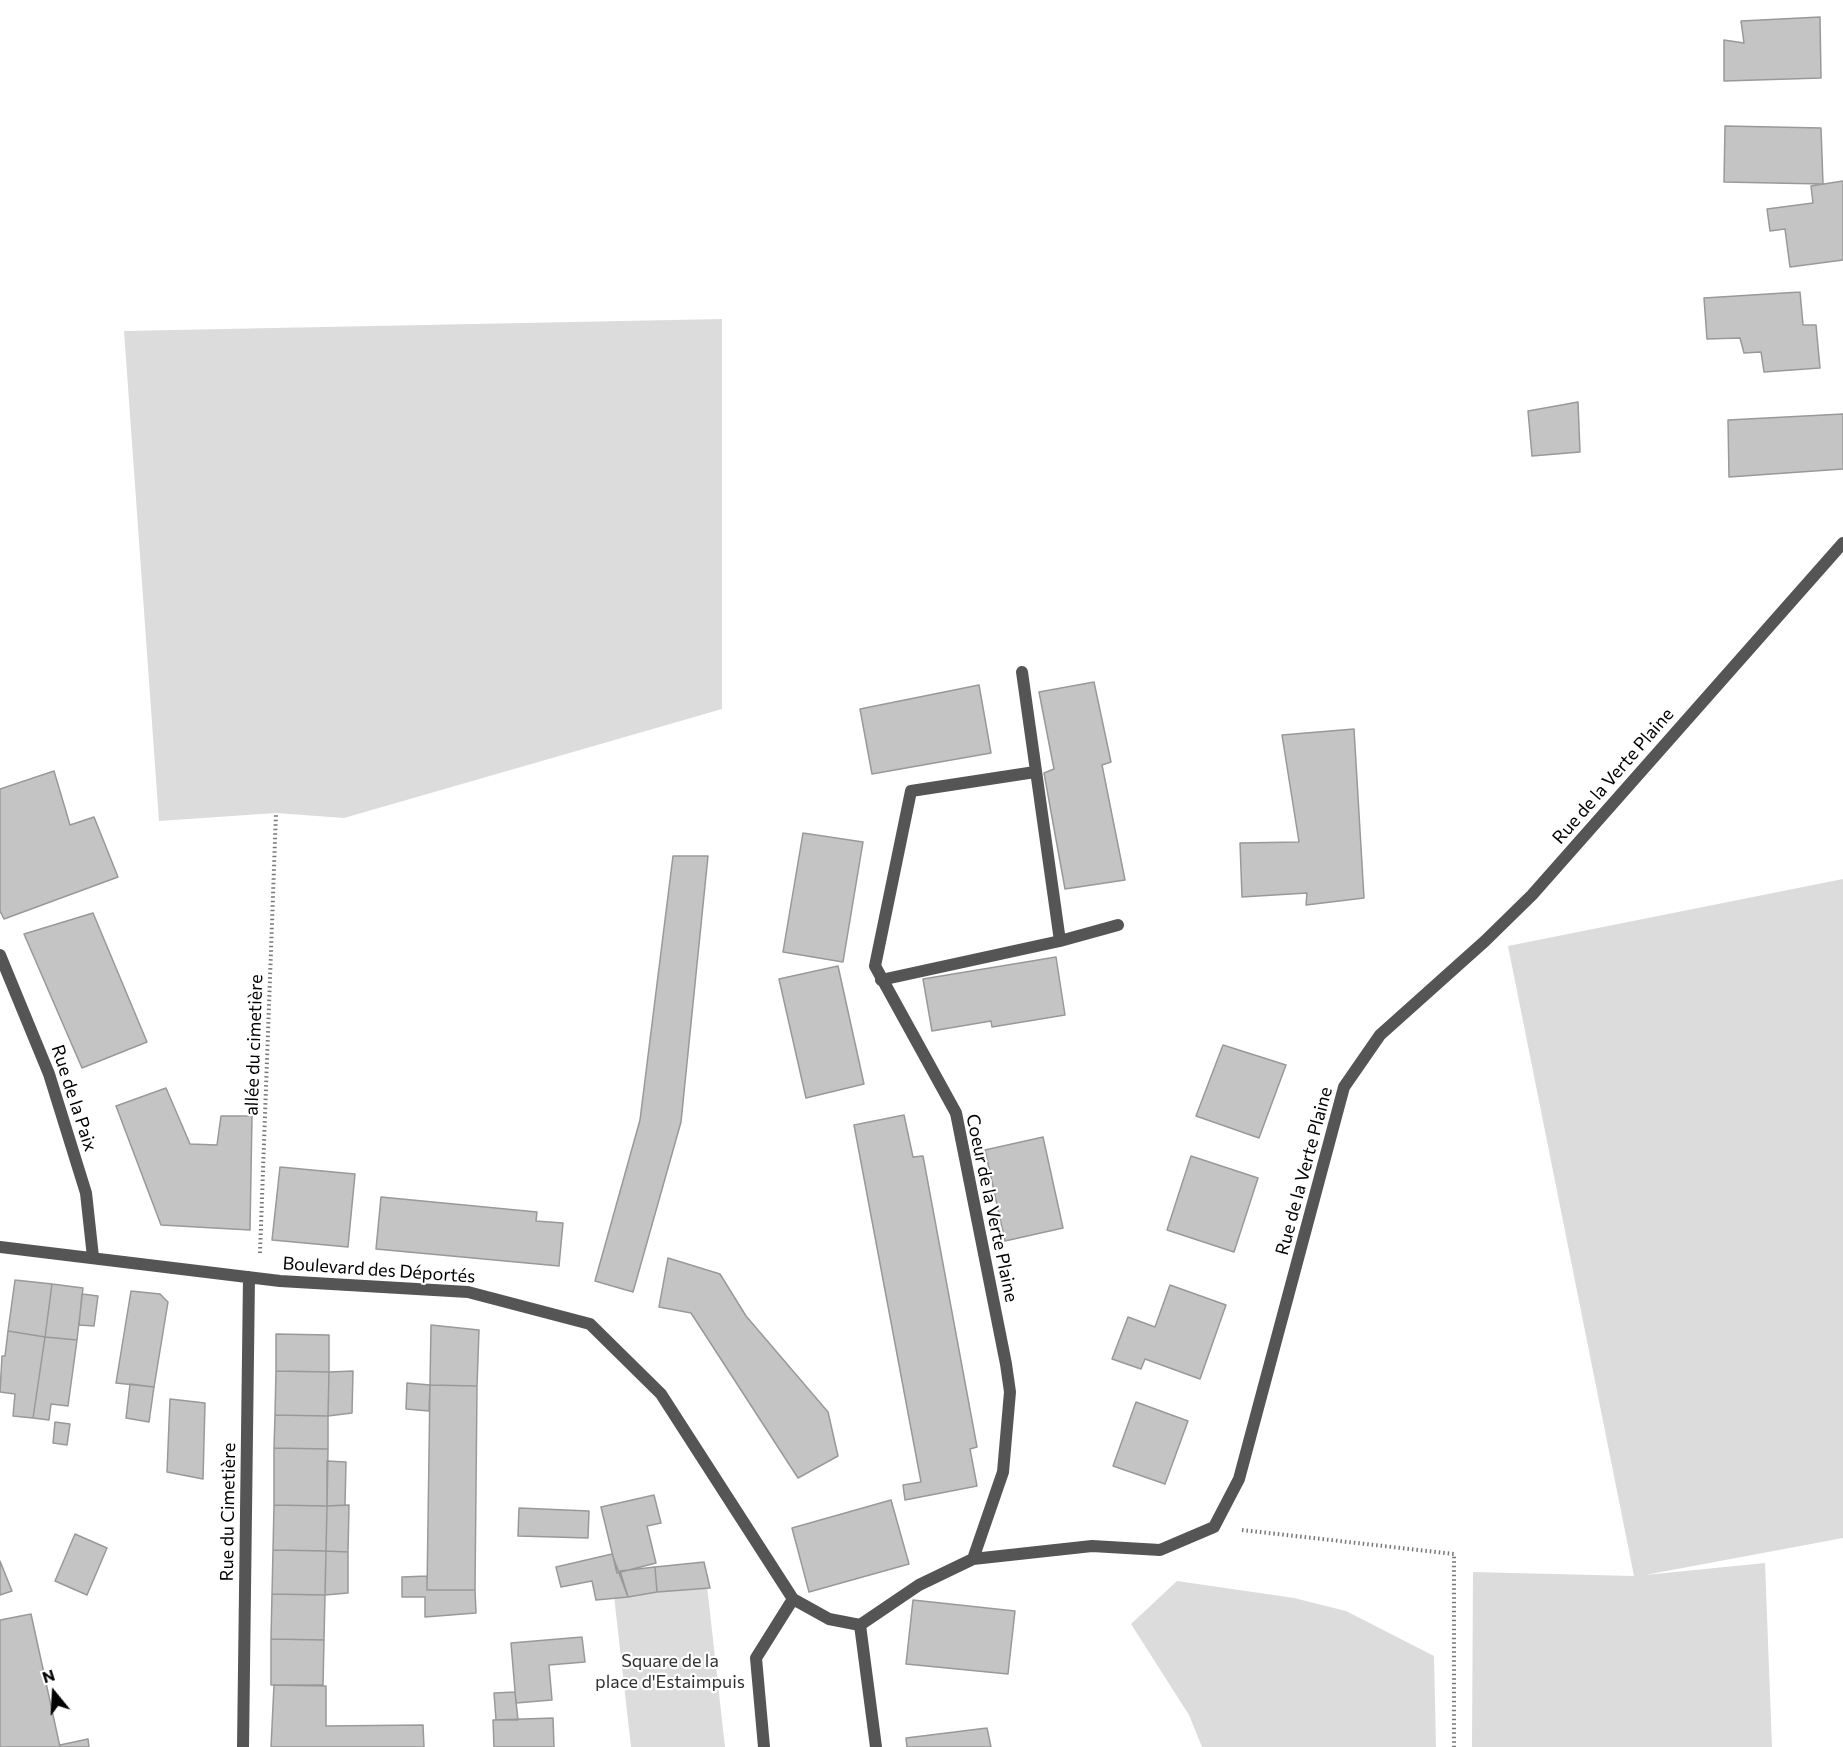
<!DOCTYPE html>
<html>
<head>
<meta charset="utf-8">
<style>
	body { margin:0 }
	#map { position:relative; width:1843px; height:1747px; overflow:hidden; background:#fff; font-family:Commissioner,sans-serif }
	canvas { display:block }
	.north { position:absolute; left:24px; top:1663px; width:60px; height:60px; -webkit-text-stroke:4px #fff; paint-order:stroke; rotate:342deg; font-size:16px; font-weight:700; line-height:24px; text-align:center; color:#000 }
	.north::after { content:''; display:block; margin:auto; width:21px; height:27px; background:#000; clip-path:polygon(50% 0,100% 100%,50% 72%,0 100%) }
</style>
</head>
<body>
<div id="map">
<canvas width="1843" height="1747"></canvas>
<div class="north">N</div>
</div>
<script>
const ctx = document.querySelector('canvas').getContext('2d');
ctx.lineJoin = 'round';
function fillPath(path, color) {
  ctx.fillStyle = color;
  ctx.fill(path, 'evenodd');
}
function shape(rows) {
  const path = new Path2D();
  for (const r of rows) {
    path.moveTo(r[0], r[1]);
    for (let i = 2; i < r.length; i += 2) path.lineTo(r[i], r[i + 1]);
  }
  return path;
}
function stroke(path, color, width, dash) {
  ctx.strokeStyle = color;
  ctx.lineWidth = width;
  ctx.lineCap = dash ? 'butt' : 'round';
  ctx.setLineDash(dash || []);
  ctx.stroke(path);
}
function drawText(font, color, halo, rows, align = 'center') {
  ctx.font = font + ' Commissioner,sans-serif';
  ctx.lineWidth = 4.5;
  ctx.setLineDash([]);
  ctx.textBaseline = 'middle';
  ctx.strokeStyle = halo;
  ctx.fillStyle = color;
  for (const [text, x, y, turn = 0] of rows) {
    ctx.save();
    ctx.translate(x, y);
    ctx.rotate((+turn || 0) * Math.PI / 180);
    ctx.textAlign = isNaN(turn) ? turn : align;
    if (halo) ctx.strokeText(text, 0, 0);
    ctx.fillText(text, 0, 0);
    ctx.restore();
  }
}
fillPath(shape([
	[722,319,722,709,344,818,276,813,159,821,124,331],
	[1843,879,1843,1538,1645,1575,1765,1563,1772,1747,1472,1747,1473,1572,1634,1576,1508,946],
	[1177,1581,1294,1598,1346,1611,1434,1656,1436,1747,1202,1747,1189,1715,1131,1624],
	[707,1586,725,1747,631,1747,614,1596]
]), '#dcdcdc');
const building = shape([
	[1820,17,1821,78,1724,81,1724,40,1744,43,1741,21,1820,17],
	[1725,126,1821,128,1823,184,1724,182,1725,126],
	[1843,181,1843,260,1790,267,1785,229,1770,231,1767,209,1813,203,1811,186,1843,181],
	[1800,292,1803,325,1816,325,1820,368,1764,372,1761,352,1744,353,1740,338,1707,339,1704,298,1800,292],
	[1578,402,1580,452,1532,456,1528,411,1578,402],
	[1843,414,1843,469,1729,477,1728,420,1843,414],
	[1094,682,1111,762,1102,765,1125,880,1065,889,1044,773,1054,769,1039,692,1094,682],
	[979,685,991,753,872,774,860,709,979,685],
	[1354,729,1364,898,1306,905,1307,893,1242,897,1240,843,1299,842,1282,735,1354,729],
	[54,771,70,825,94,817,118,877,4,919,0,911,0,789,54,771],
	[803,833,863,842,843,962,783,952,803,833],
	[673,856,708,856,681,1122,633,1292,595,1281,640,1120,673,856],
	[93,913,147,1042,82,1068,24,934,93,913],
	[1056,957,1065,1015,992,1027,991,1021,932,1031,923,979,1056,957],
	[838,966,864,1084,806,1098,779,979,838,966],
	[1223,1045,1286,1065,1259,1138,1196,1116,1223,1045],
	[166,1088,190,1144,217,1145,221,1116,252,1116,250,1230,161,1225,116,1106,166,1088],
	[904,1115,913,1157,923,1156,977,1447,970,1449,977,1486,905,1500,903,1485,921,1482,854,1125,904,1115],
	[1043,1137,1063,1228,1005,1241,985,1150,1043,1137],
	[1191,1156,1258,1178,1234,1252,1167,1230,1191,1156],
	[280,1167,355,1174,348,1247,272,1240,280,1167],
	[381,1197,537,1212,536,1221,563,1223,559,1266,376,1249,381,1197],
	[668,1258,720,1274,746,1316,828,1412,838,1456,798,1478,691,1313,659,1307,668,1258],
	[15,1280,52,1284,45,1337,8,1331,15,1280],
	[52,1284,83,1288,77,1340,45,1337,52,1284],
	[1170,1285,1226,1305,1200,1379,1145,1359,1141,1369,1112,1359,1128,1317,1155,1327,1170,1285],
	[131,1291,160,1294,168,1302,154,1387,116,1383,131,1291],
	[82,1294,98,1296,94,1326,79,1325,82,1294],
	[431,1325,479,1330,477,1386,430,1385,431,1325],
	[8,1331,45,1337,33,1418,13,1416,15,1394,0,1392,2,1356,5,1356,8,1331],
	[276,1334,329,1335,329,1372,276,1371,276,1334],
	[45,1337,77,1340,68,1406,51,1404,49,1420,33,1418,45,1337],
	[276,1371,329,1372,328,1416,275,1415,276,1371],
	[353,1371,352,1413,328,1416,329,1372,353,1371],
	[407,1383,430,1385,429,1411,406,1409,407,1383],
	[130,1384,154,1387,149,1422,126,1418,130,1384],
	[430,1385,477,1386,475,1590,427,1590,430,1385],
	[170,1399,205,1403,203,1479,167,1472,170,1399],
	[1136,1402,1188,1421,1165,1484,1113,1466,1136,1402],
	[275,1415,328,1416,328,1449,274,1448,275,1415],
	[55,1422,70,1424,67,1445,53,1443,55,1422],
	[274,1448,328,1449,327,1506,274,1505,274,1448],
	[327,1461,346,1462,345,1505,327,1506,327,1461],
	[654,1495,661,1523,647,1526,656,1563,617,1573,601,1507,654,1495],
	[891,1500,909,1564,809,1592,792,1528,891,1500],
	[274,1505,327,1506,326,1551,273,1550,274,1505],
	[349,1505,348,1552,326,1551,327,1506,349,1505],
	[519,1508,589,1511,588,1538,518,1536,519,1508],
	[75,1534,107,1548,87,1595,55,1581,75,1534],
	[273,1550,326,1551,325,1595,272,1594,273,1550],
	[326,1551,348,1552,348,1593,325,1595,326,1551],
	[612,1554,628,1597,596,1600,592,1581,561,1587,556,1567,612,1554],
	[0,1561,12,1591,0,1595,0,1561],
	[704,1562,710,1588,657,1592,655,1567,704,1562],
	[655,1567,657,1592,628,1597,620,1571,655,1567],
	[427,1576,427,1590,475,1590,476,1613,425,1617,425,1597,402,1597,402,1577,427,1576],
	[272,1594,325,1595,324,1640,271,1639,272,1594],
	[913,1600,1015,1611,1008,1674,906,1664,913,1600],
	[31,1614,60,1747,0,1747,0,1620,31,1614],
	[582,1637,585,1662,549,1665,552,1700,516,1703,511,1643,582,1637],
	[271,1639,324,1640,323,1685,271,1685,271,1639],
	[274,1685,326,1686,326,1726,423,1725,424,1747,271,1747,274,1685],
	[515,1692,518,1720,496,1720,494,1693,515,1692],
	[553,1718,554,1747,494,1747,493,1720,553,1718],
	[987,1728,991,1747,907,1747,906,1738,987,1728],
	[88,1739,89,1747,60,1747,60,1745,88,1739]
]);
fillPath(building, '#c4c4c4');
stroke(building, '#999', 1.5);
stroke(shape([
	[260,1253,276,813],
	[1242,1530,1454,1554,1454,1747]
]), '#777', 4, [1.5, 3]);
stroke(shape([
	[1022,672,1060,941],
	[0,955,49,1074,86,1193,93,1257],
	[881,980,1060,941,1118,925],
	[0,1247,280,1281,468,1292,590,1324,661,1394,793,1599,829,1619,860,1625,919,1585,973,1559,1092,1546,1160,1550,1214,1527,1239,1479,1344,1087,1380,1035,1485,941,1532,895,1843,543],
	[973,1559,1003,1472,1010,1392,1006,1364,956,1113,875,966,911,791,1035,772],
	[860,1625,876,1747],
	[243,1747,249,1277],
	[764,1747,756,1658,793,1599]
]), '#555', 12);
drawText('18px', '#000', '#fff', [
	["Rue de la Verte Plaine",1613,776,-49],
	["allée du cimetière",254,1045,-88],
	["Rue de la Paix",74,1098,72],
	["Rue de la Verte Plaine",1304,1171,-75],
	["Coeur de la Verte Plaine",992,1208,78],
	["Boulevard des Déportés",379,1270,4],
	["Rue du Cimetière",228,1512,-89]
]);
drawText('18px', '#333', '#fff', [
	["Square de la",670,1661],
	["place d'Estaimpuis",670,1682]
]);
</script>
</body>
</html>
